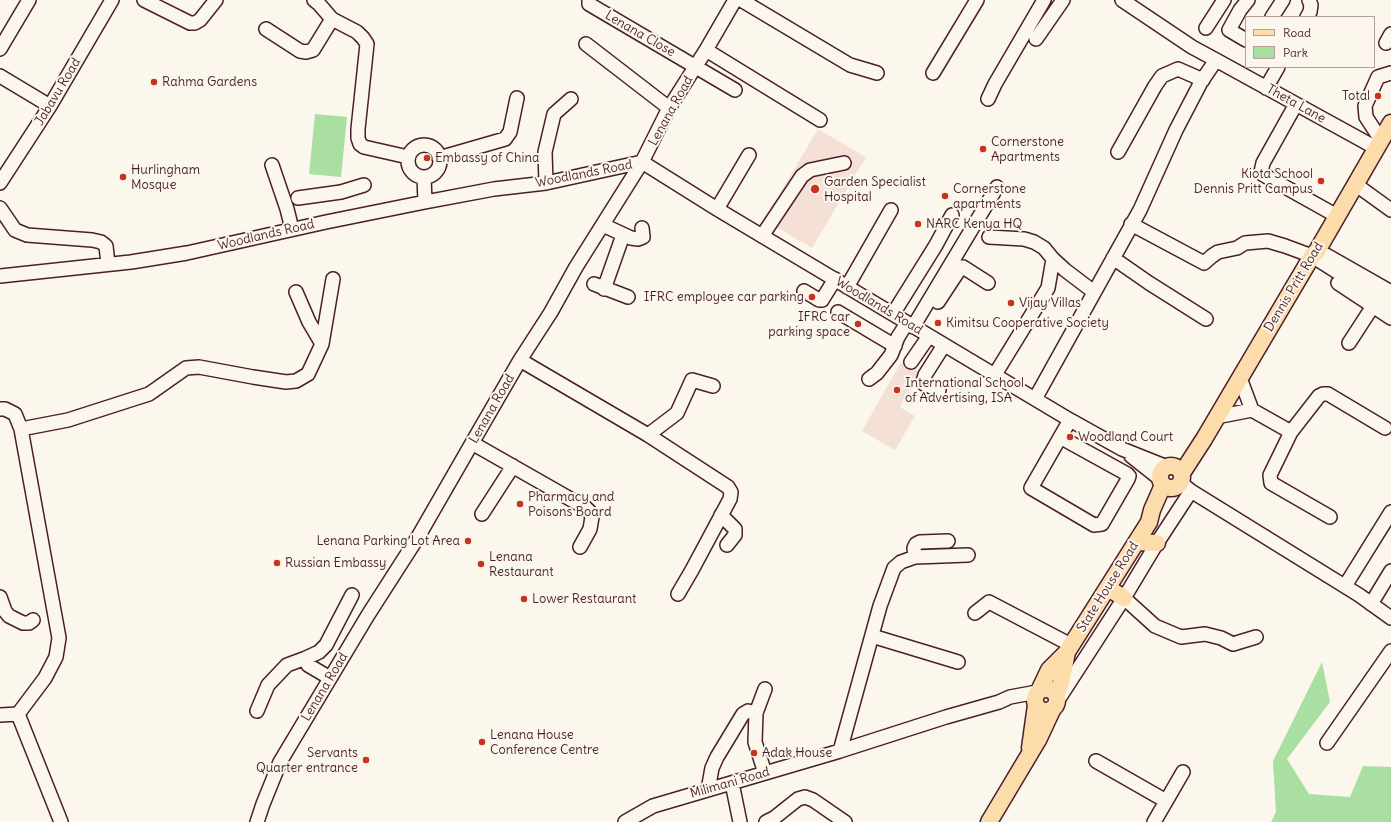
<!DOCTYPE html>
<html>
<head>
<meta charset="utf-8">
<style>
	body { margin:0 }
	#map { position:relative; width:1391px; height:822px; overflow:hidden; background:#fbf7ec; font-family:Delius,sans-serif }
	canvas { display:block }
	.legend { position:absolute; left:1245px; top:16px; width:130px; height:52px; box-sizing:border-box; background:#fbf7ec; border:1px solid #b4a19f; margin:0; padding:5px 7px; list-style:none; font-size:12px; color:#4a1f2b }
	.legend li { display:flex; align-items:center; gap:8px; height:20px }
	.legend b { width:20px; border:1px solid #b4a19f }
</style>
</head>
<body>
<div id="map">
<canvas width="1391" height="822"></canvas>
<ul class="legend">
<li><b style="height:5px;background:#fddcac"></b>Road</li>
<li><b style="height:11px;background:#aadfa2"></b>Park</li>
</ul>
</div>
<script>
const ctx = document.querySelector('canvas').getContext('2d');
ctx.lineJoin = 'round';
function fillPath(path, color) {
  ctx.fillStyle = color;
  ctx.fill(path, 'evenodd');
}
function shape(rows) {
  const path = new Path2D();
  for (const r of rows) {
    if (r.length === 3) {
      path.moveTo(r[0] + r[2], r[1]);
      path.arc(r[0], r[1], r[2], 0, 2 * Math.PI);
      continue;
    }
    path.moveTo(r[0], r[1]);
    for (let i = 2; i < r.length; i += 2) path.lineTo(r[i], r[i + 1]);
  }
  return path;
}
function stroke(path, color, width, dash) {
  ctx.strokeStyle = color;
  ctx.lineWidth = width;
  ctx.lineCap = dash ? 'butt' : 'round';
  ctx.setLineDash(dash || []);
  ctx.stroke(path);
}
function drawText(font, color, halo, rows, align = 'center') {
  ctx.font = font + ' Delius,sans-serif';
  ctx.lineWidth = 4;
  ctx.setLineDash([]);
  ctx.textBaseline = 'middle';
  ctx.strokeStyle = halo;
  ctx.fillStyle = color;
  for (const [text, x, y, turn = 0] of rows) {
    ctx.save();
    ctx.translate(x, y);
    ctx.rotate((+turn || 0) * Math.PI / 180);
    ctx.textAlign = isNaN(turn) ? turn : align;
    if (halo) ctx.strokeText(text, 0, 0);
    ctx.fillText(text, 0, 0);
    ctx.restore();
  }
}
fillPath(shape([
	[818,129,866,157,812,248,764,220],
	[901,362,919,372,900,407,915,416,895,450,862,431]
]), '#f5e0d6');
fillPath(shape([
	[315,114,347,117,341,177,309,174],
	[1322,662,1330,702,1287,759,1309,794,1350,797,1363,766,1391,767,1391,822,1271,822,1276,812,1273,761]
]), '#aadfa2');
const minor = shape([
	[144,0,190,23,195,23,200,20,216,0],
	[314,0,319,4,332,19,357,32,363,38,367,44,358,129,358,138,360,144,364,147,408,157],
	[589,0,589,4,735,90],
	[741,0,850,65,877,73],
	[1272,17,1283,0],
	[1307,17,1310,12,1311,5,1309,0],
	[1206,28,1224,0],
	[266,29,300,51,306,52,313,50,332,19],
	[1036,39,1063,0],
	[1246,40,1229,30,1240,10,1248,0],
	[1386,43,1391,34],
	[586,44,669,108],
	[0,49,29,0],
	[706,50,820,120],
	[1216,60,1376,148],
	[933,73,977,0],
	[0,76,50,106],
	[1266,88,1278,67],
	[988,99,995,84,1044,0],
	[1296,104,1263,163,1261,172,1262,174,1337,216],
	[1381,140,1366,117,1365,106,1378,77,1391,73],
	[424,161,16],
	[1118,152,1155,86,1162,76,1178,69,1203,80],
	[439,158,505,139,510,132,517,98],
	[272,165,287,209,292,229],
	[424,177,425,202],
	[0,183,50,106,112,0],
	[546,183,545,152,554,114,571,99],
	[1355,184,1391,210],
	[298,198,341,192,364,185],
	[0,208,15,230,27,235,92,240,101,242,106,246,108,264],
	[717,209,749,155],
	[1131,224,1204,263,1212,256,1218,252,1237,248,1245,243,1268,241,1285,246,1312,256,1391,306],
	[603,225,631,238,638,239,643,237,642,228],
	[762,236,802,176,810,170,844,163],
	[989,237,1024,239,1034,242,1044,248,1053,259,1065,270,1094,292],
	[1326,255,1391,292],
	[1113,258,1149,283,1206,319],
	[0,276,131,262,187,253,326,222,425,202,494,189,546,183,642,162,717,209,1070,420,1122,449,1167,467],
	[1338,283,1391,318],
	[594,284,628,297],
	[847,287,891,210],
	[604,289,623,235],
	[804,291,819,300,822,300,835,279],
	[296,292,309,322,322,344],
	[938,302,961,267,963,267,988,283],
	[838,312,895,346],
	[893,314,936,245,952,215],
	[913,327,997,187],
	[1349,343,1373,306],
	[520,360,648,435,728,487,731,492,730,499,692,570,678,594],
	[911,362,929,336],
	[994,376,1048,288,1053,259],
	[869,379,877,373,891,355,898,337,907,323],
	[939,390,924,384,923,382,925,375,944,345],
	[1035,399,1140,210,1176,130,1201,82,1216,60,1192,47,1122,0],
	[0,409,5,409,15,414,21,429,59,638,56,657,45,678,18,714,61,822],
	[1252,410,1291,432],
	[1216,417,1252,410,1240,378],
	[21,429,68,420,149,394,186,368,199,367,253,377,286,382,296,381,308,374,322,344,333,279],
	[648,435,677,413,692,380,713,386],
	[1060,437,1127,474,1129,476,1128,479,1102,524,1094,525,1031,488,1070,420],
	[472,443,586,508,590,512,592,517,590,529,580,547],
	[1131,456,1160,479],
	[1181,483,1191,491,1359,595,1391,618],
	[482,514,513,466],
	[721,515,735,529,735,535,727,545],
	[1330,517,1271,483,1270,475,1291,432,1319,396,1323,394,1328,394,1385,428],
	[915,557,914,548,916,544,920,542,948,541],
	[1345,586,1391,512],
	[0,597,5,611,9,616,23,623,29,623,33,620],
	[1124,598,1155,626,1181,637,1205,634,1221,638,1233,644,1256,637],
	[1371,604,1391,571],
	[975,613,989,602,1071,645],
	[872,636,958,662],
	[330,678,308,665,306,658,319,652,326,645,352,595],
	[1060,697,1124,598,1157,543,1191,491],
	[257,711,268,685,287,665,306,658],
	[0,715,18,714],
	[1327,743,1391,651],
	[840,751,880,606,894,568,901,562,915,557,968,555],
	[1096,761,1166,801],
	[765,773,755,742,756,713,765,689],
	[732,783,740,822],
	[708,790,712,768,717,757,743,714,748,711,756,713],
	[257,822,263,804,280,762,368,615,418,537,472,443,520,360,551,312,576,267,642,162,669,108,706,50,735,0],
	[625,822,653,806,840,751,946,717,999,702,1010,697,1037,692],
	[766,822,774,818,798,799,805,797,813,800,845,822],
	[1154,822,1183,772]
]);
const major = shape([
	[1171,477,11],
	[1182,473,1204,439,1312,256,1317,251,1391,123],
	[1137,542,1157,543],
	[1108,588,1124,598],
	[1046,700,11],
	[1039,691,1049,670,1067,652],
	[1056,695,1061,683,1067,652,1149,522,1152,510,1163,485],
	[1030,748,1036,705],
	[989,822,1038,740,1053,708]
]);
stroke(minor, '#4a1f2b', 16);
stroke(major, '#4a1f2b', 19);
stroke(minor, '#fbf7ec', 13);
stroke(major, '#fddcac', 16);
for (const [x, y, r, color] of [
	[154,82,4,"#c8321e"],
	[1378,96,4,"#c8321e"],
	[983,149,4,"#c8321e"],
	[427,158,4,"#c8321e"],
	[123,177,4,"#c8321e"],
	[1321,181,4,"#c8321e"],
	[815,189,5,"#c8321e"],
	[945,196,4,"#c8321e"],
	[918,224,4,"#c8321e"],
	[812,297,4,"#c8321e"],
	[1011,303,4,"#c8321e"],
	[938,323,4,"#c8321e"],
	[858,324,4,"#c8321e"],
	[897,390,4,"#c8321e"],
	[1070,437,4,"#c8321e"],
	[520,504,4,"#c8321e"],
	[468,541,4,"#c8321e"],
	[277,563,4,"#c8321e"],
	[481,564,4,"#c8321e"],
	[524,599,4,"#c8321e"],
	[482,742,4,"#c8321e"],
	[754,753,4,"#c8321e"],
	[366,760,4,"#c8321e"]
]) {
  const dot = new Path2D();
  dot.arc(x, y, r, 0, 2 * Math.PI);
  ctx.fillStyle = color;
  ctx.fill(dot);
  stroke(dot, '#fbf7ec', 1.5);
}
drawText('13px', '#4a1f2b', '#fbf7ec', [
	["Lenana Close",640,34,30],
	["Jabavu Road",58,92,-59],
	["Theta Lane",1296,104,29],
	["Lenana Road",671,111,-61],
	["Woodlands Road",584,174,-11],
	["Woodlands Road",266,235,-13],
	["Dennis Pritt Road",1294,287,-59],
	["Woodlands Road",879,306,31],
	["Lenana Road",492,409,-60],
	["State House Road",1108,587,-58],
	["Lenana Road",325,687,-59],
	["Milimani Road",730,783,-16]
]);
drawText('13px', '#4a1f2b', '#fbf7ec', [
	["Rahma Gardens",162,82],
	["Total",1370,96,"right"],
	["Cornerstone",991,142],
	["Apartments",991,157],
	["Embassy of China",435,158],
	["Hurlingham",131,170],
	["Mosque",131,185],
	["Kiota School",1313,174,"right"],
	["Dennis Pritt Campus",1313,189,"right"],
	["Garden Specialist",824,182],
	["Hospital",824,197],
	["Cornerstone",953,189],
	["apartments",953,204],
	["NARC Kenya HQ",926,224],
	["IFRC employee car parking",804,297,"right"],
	["Vijay Villas",1019,303],
	["IFRC car",850,317,"right"],
	["parking space",850,332,"right"],
	["Kimitsu Cooperative Society",946,323],
	["International School",905,383],
	["of Advertising, ISA",905,398],
	["Woodland Court",1078,437],
	["Pharmacy and",528,497],
	["Poisons Board",528,512],
	["Lenana Parking Lot Area",460,541,"right"],
	["Lenana",489,557],
	["Restaurant",489,572],
	["Russian Embassy",285,563],
	["Lower Restaurant",532,599],
	["Lenana House",490,735],
	["Conference Centre",490,750],
	["Servants",358,753,"right"],
	["Quarter entrance",358,768,"right"],
	["Adak House",762,753]
], 'left');
</script>
</body>
</html>
